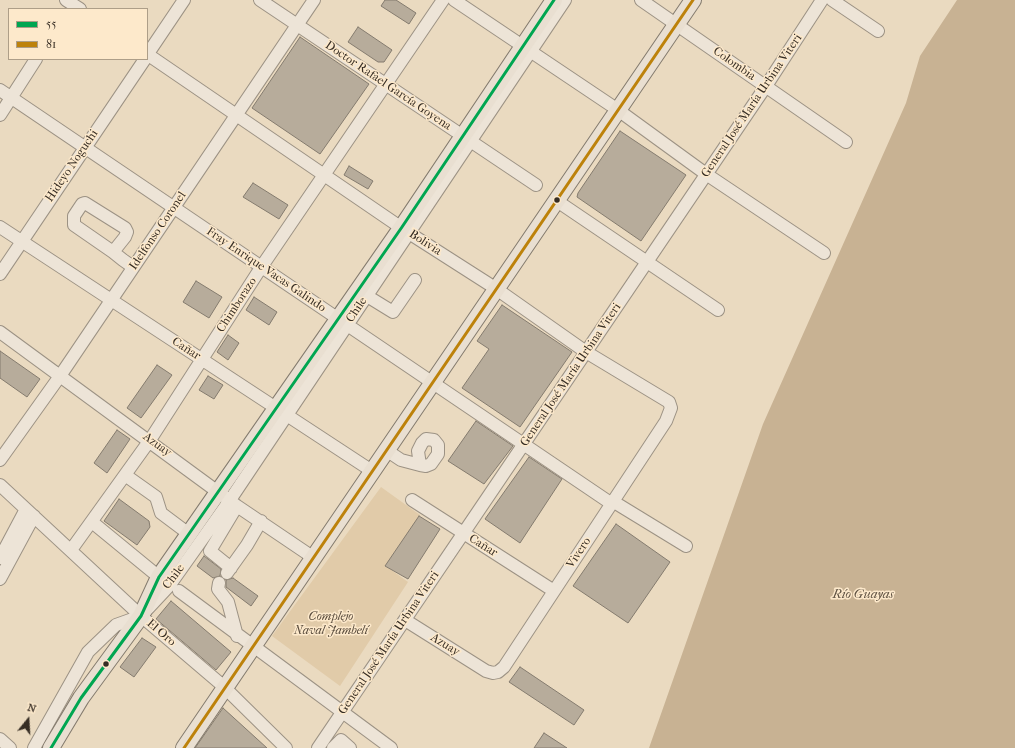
<!DOCTYPE html>
<html>
<head>
<meta charset="utf-8">
<style>
	body { margin:0 }
	#map { position:relative; width:1015px; height:748px; overflow:hidden; background:#eadac0; font-family:"IM FELL French Canon",serif }
	canvas { display:block }
	.legend { position:absolute; left:8px; top:8px; width:140px; height:52px; box-sizing:border-box; background:#fde9cb; border:1px solid #ad9e88; margin:0; padding:5px 7px; list-style:none; font-size:12px; color:#362d24 }
	.legend li { display:flex; align-items:center; gap:8px; height:20px }
	.legend b { width:20px; border:1px solid #ad9e88 }
	.north { position:absolute; left:8px; top:700px; width:40px; height:40px; -webkit-text-stroke:3px #fde9cb; paint-order:stroke; rotate:18deg; font-size:11px; font-weight:700; line-height:16px; text-align:center; color:#362d24 }
	.north::after { content:''; display:block; margin:auto; width:14px; height:18px; background:#362d24; clip-path:polygon(50% 0,100% 100%,50% 72%,0 100%) }
</style>
</head>
<body>
<div id="map">
<canvas width="1015" height="748"></canvas>
<ul class="legend">
<li><b style="height:5px;background:#00a651"></b>55</li>
<li><b style="height:5px;background:#bd820b"></b>81</li>
</ul>
<div class="north">N</div>
</div>
<script>
const ctx = document.querySelector('canvas').getContext('2d');
ctx.lineJoin = 'round';
function fillPath(path, color) {
  ctx.fillStyle = color;
  ctx.fill(path, 'evenodd');
}
function shape(rows) {
  const path = new Path2D();
  for (const r of rows) {
    path.moveTo(r[0], r[1]);
    for (let i = 2; i < r.length; i += 2) path.lineTo(r[i], r[i + 1]);
  }
  return path;
}
function stroke(path, color, width, dash) {
  ctx.strokeStyle = color;
  ctx.lineWidth = width;
  ctx.lineCap = dash ? 'butt' : 'round';
  ctx.setLineDash(dash || []);
  ctx.stroke(path);
}
function drawText(font, color, halo, rows, align = 'center') {
  ctx.font = font + ' "IM FELL French Canon",serif';
  ctx.lineWidth = 3;
  ctx.setLineDash([]);
  ctx.textBaseline = 'middle';
  ctx.strokeStyle = halo;
  ctx.fillStyle = color;
  for (const [text, x, y, turn = 0] of rows) {
    ctx.save();
    ctx.translate(x, y);
    ctx.rotate((+turn || 0) * Math.PI / 180);
    ctx.textAlign = isNaN(turn) ? turn : align;
    if (halo) ctx.strokeText(text, 0, 0);
    ctx.fillText(text, 0, 0);
    ctx.restore();
  }
}
fillPath(shape([
	[381,487,420,515,386,566,408,582,340,686,272,636]
]), '#e1cba9');
fillPath(shape([
	[957,0,1015,0,1015,748,649,748,763,424,906,103,920,56]
]), '#c8b293');
const building = shape([
	[385,0,396,0,416,13,409,24,381,6,385,0],
	[358,27,392,50,384,62,378,62,348,42,358,27],
	[300,37,369,84,320,154,252,108,300,37],
	[620,131,686,175,641,241,577,197,578,193,620,131],
	[349,166,373,181,368,189,344,175,349,166],
	[253,183,288,205,279,219,243,197,253,183],
	[196,281,222,297,209,318,183,302,196,281],
	[254,297,277,312,269,325,246,310,254,297],
	[502,305,572,352,520,427,462,388,489,349,477,341,502,305],
	[228,335,239,343,228,360,217,352,228,335],
	[0,351,40,379,27,397,0,378,0,351],
	[157,365,172,375,141,418,127,408,157,365],
	[208,376,223,385,214,399,199,390,208,376],
	[476,421,513,446,484,484,448,461,476,421],
	[117,430,130,439,107,473,94,463,117,430],
	[529,457,562,479,520,543,485,519,529,457],
	[119,499,149,521,150,527,137,545,104,521,119,499],
	[419,516,440,529,408,579,385,566,419,516],
	[616,524,670,562,628,623,573,586,616,524],
	[204,556,221,569,220,576,213,578,197,566,204,556],
	[233,578,258,596,251,606,226,587,226,580,233,578],
	[171,601,231,652,216,670,156,619,171,601],
	[142,638,156,647,134,677,120,667,142,638],
	[520,667,584,710,574,725,509,682,520,667],
	[223,708,267,748,195,748,223,708],
	[544,733,567,748,534,748,544,733]
]);
fillPath(building, '#b7ac9b');
stroke(building, '#847b6e', 1);
const minor = shape([
	[66,0,80,9],
	[260,0,536,185],
	[454,0,618,110,706,174,824,253],
	[641,0,846,142],
	[832,0,878,31],
	[147,54,409,233,495,288,586,352,669,402,671,408,666,421,504,667,498,672,493,673,486,671,405,620],
	[147,55,184,0],
	[0,90,612,504],
	[0,115,36,59],
	[557,201,718,310],
	[0,227,372,471],
	[113,252,125,237,127,232,125,228,85,203,82,204,74,216,74,225,113,252,123,260,133,267],
	[0,274,145,59],
	[367,296,393,312,415,280],
	[0,332,237,506,314,558],
	[386,450,401,460,420,465,426,466,431,464,438,454,438,445,434,440,426,439,422,443,418,451,420,465],
	[0,460,60,376,314,0],
	[125,475,156,497,161,513,189,534],
	[0,485,141,616,222,685,286,748],
	[412,500,554,591],
	[614,502,686,546],
	[92,522,159,577],
	[71,550,150,440,262,266,443,0],
	[0,558,26,509],
	[231,568,210,551,237,506],
	[227,573,247,545,261,521],
	[0,579,34,516],
	[219,583,218,589,228,602,237,636],
	[179,591,391,748],
	[0,739,10,748],
	[34,748,88,652,116,625,141,616,169,586,230,500,565,0],
	[318,748,766,86,822,0],
	[333,748,341,740,350,748]
]);
const major = shape([
	[51,748,81,698,141,616,159,577,402,227,554,0],
	[184,748,693,0]
]);
stroke(minor, '#9c9284', 14);
stroke(major, '#847b6e', 18);
stroke(minor, '#ede4d7', 12);
stroke(major, '#e9dfd1', 16);
stroke(shape([
	[51,748,81,698,141,616,159,577,402,227,554,0]
]), '#00a651', 3);
stroke(shape([
	[184,748,693,0]
]), '#bd820b', 3);
for (const [x, y, r, color] of [
	[557,200,3.5,"#362d24"],
	[106,664,3.5,"#362d24"]
]) {
  const dot = new Path2D();
  dot.arc(x, y, r, 0, 2 * Math.PI);
  ctx.fillStyle = color;
  ctx.fill(dot);
  stroke(dot, '#fde9cb', 1.5);
}
drawText('12px', '#362d24', '#fde9cb', [
	["Colombia",734,64,35],
	["Doctor Rafael García Goyena",388,86,34],
	["General José María Urbina Viteri",752,106,-56],
	["Hideyo Noguchi",72,166,-56],
	["Idelfonso Coronel",158,231,-56],
	["Bolivia",425,243,33],
	["Fray Enrique Vacas Galindo",266,270,34],
	["Chimborazo",237,305,-57],
	["Chile",357,310,-56],
	["Cañar",186,349,33],
	["General José María Urbina Viteri",571,375,-56],
	["Azuay",157,445,36],
	["Cañar",483,546,32],
	["Vivero",579,553,-57],
	["Chile",174,577,-53],
	["El Oro",161,633,41],
	["General José María Urbina Viteri",389,643,-56],
	["Azuay",445,645,32]
]);
drawText('italic 12px', '#574a3b', '#fde9cb', [
	["Complejo",331,617],
	["Naval Jambelí",331,631]
]);
drawText('italic 13px', '#5d5040', '#fde9cb', [
	["Río Guayas",863,595]
]);
</script>
</body>
</html>
